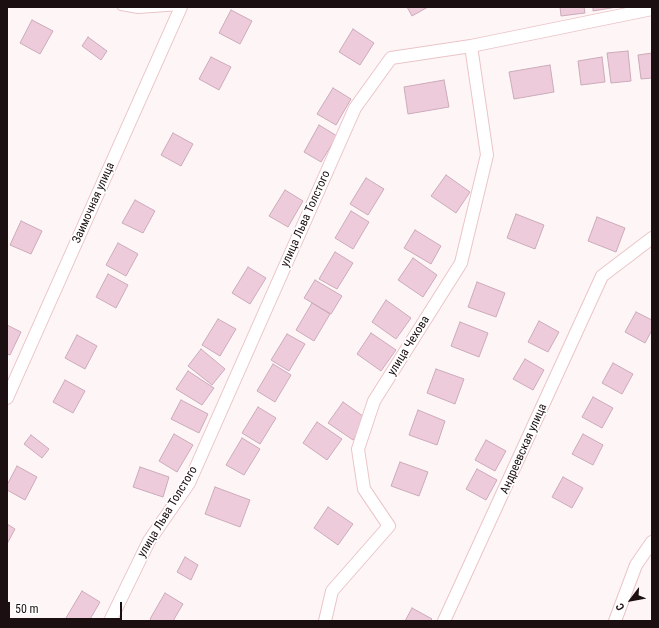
<!DOCTYPE html>
<html>
<head>
<meta charset="utf-8">
<style>
	body { margin:0 }
	#map { position:relative; width:659px; height:628px; overflow:hidden; background:#fef6f6; font-family:"Roboto Condensed",sans-serif }
	canvas { display:block }
	.frame { position:absolute; inset:0; border:8px solid #1c0f11; pointer-events:none }
	.north { position:absolute; left:611px; top:580px; width:40px; height:40px; -webkit-text-stroke:3px #fff; paint-order:stroke; rotate:238deg; font-size:11px; font-weight:700; line-height:16px; text-align:center; color:#1c0f11 }
	.north::after { content:''; display:block; margin:auto; width:14px; height:18px; background:#1c0f11; clip-path:polygon(50% 0,100% 100%,50% 72%,0 100%) }
	.scale { position:absolute; left:8px; top:602px; width:114px; height:18px; box-sizing:border-box; border:2px solid #1c0f11; border-top:0; padding-left:5px; font-size:12px; line-height:14px; white-space:nowrap; color:#1c0f11; -webkit-text-stroke:3px #fff; paint-order:stroke }
</style>
</head>
<body>
<div id="map">
<canvas width="659" height="628"></canvas>
<div class="frame"></div>
<div class="north">С</div>
<div class="scale">50 m</div>
</div>
<script>
const ctx = document.querySelector('canvas').getContext('2d');
ctx.lineJoin = 'round';
function fillPath(path, color) {
  ctx.fillStyle = color;
  ctx.fill(path, 'evenodd');
}
function shape(rows) {
  const path = new Path2D();
  for (const r of rows) {
    path.moveTo(r[0], r[1]);
    for (let i = 2; i < r.length; i += 2) path.lineTo(r[i], r[i + 1]);
  }
  return path;
}
function stroke(path, color, width, dash) {
  ctx.strokeStyle = color;
  ctx.lineWidth = width;
  ctx.lineCap = dash ? 'butt' : 'round';
  ctx.setLineDash(dash || []);
  ctx.stroke(path);
}
function drawText(font, color, halo, rows, align = 'center') {
  ctx.font = font + ' "Roboto Condensed",sans-serif';
  ctx.lineWidth = 3.5;
  ctx.setLineDash([]);
  ctx.textBaseline = 'middle';
  ctx.strokeStyle = halo;
  ctx.fillStyle = color;
  for (const [text, x, y, turn = 0] of rows) {
    ctx.save();
    ctx.translate(x, y);
    ctx.rotate((+turn || 0) * Math.PI / 180);
    ctx.textAlign = isNaN(turn) ? turn : align;
    if (halo) ctx.strokeText(text, 0, 0);
    ctx.fillText(text, 0, 0);
    ctx.restore();
  }
}
const building = shape([
	[407,7,428,7,412,16,407,7],
	[560,7,584,7,585,13,561,16,560,7],
	[593,7,617,7,593,11,593,7],
	[231,10,252,21,240,44,219,33,231,10],
	[32,20,53,31,40,54,20,43,32,20],
	[353,29,374,43,360,65,339,52,353,29],
	[88,37,107,51,101,60,82,46,88,37],
	[628,51,631,81,611,83,607,53,628,51],
	[652,53,652,78,641,79,638,55,652,53],
	[211,57,231,67,219,90,199,79,211,57],
	[602,57,605,82,581,85,578,61,602,57],
	[550,65,554,92,514,99,509,72,550,65],
	[444,80,449,107,408,114,404,87,444,80],
	[333,88,351,99,336,125,317,114,333,88],
	[319,125,337,136,321,162,304,152,319,125],
	[173,133,193,144,181,166,161,155,173,133],
	[446,175,470,192,456,213,431,196,446,175],
	[366,178,384,189,368,215,350,204,366,178],
	[285,190,303,201,288,227,269,216,285,190],
	[135,200,155,211,143,233,122,223,135,200],
	[351,211,369,222,353,249,335,238,351,211],
	[516,214,544,225,535,249,507,238,516,214],
	[597,217,625,228,616,252,588,241,597,217],
	[21,221,42,231,31,254,10,245,21,221],
	[415,230,441,246,431,264,404,248,415,230],
	[118,243,138,254,126,276,106,265,118,243],
	[335,252,353,263,337,289,319,279,335,252],
	[413,258,437,275,423,297,398,280,413,258],
	[248,267,266,278,250,304,232,293,248,267],
	[108,274,128,285,116,308,96,297,108,274],
	[315,280,342,296,331,314,304,298,315,280],
	[477,282,505,293,496,317,468,307,477,282],
	[386,300,411,318,396,339,372,322,386,300],
	[312,303,330,314,314,341,296,330,312,303],
	[636,312,652,320,652,330,645,343,625,332,636,312],
	[218,319,236,329,220,356,202,345,218,319],
	[539,321,559,332,548,352,528,342,539,321],
	[460,322,488,333,479,357,451,346,460,322],
	[7,325,21,332,10,355,7,354,7,325],
	[371,333,396,350,381,371,357,354,371,333],
	[287,334,305,344,289,371,271,360,287,334],
	[77,335,97,346,85,369,65,358,77,335],
	[201,349,225,369,212,385,188,366,201,349],
	[525,359,544,370,533,390,513,379,525,359],
	[613,363,633,374,622,394,602,383,613,363],
	[273,364,291,375,275,402,257,391,273,364],
	[436,369,464,379,455,404,427,393,436,369],
	[188,371,214,388,202,405,176,389,188,371],
	[65,380,85,391,73,413,53,402,65,380],
	[593,397,613,408,602,428,582,417,593,397],
	[181,400,208,414,199,433,171,419,181,400],
	[343,402,367,419,353,440,328,423,343,402],
	[258,407,276,418,260,444,242,433,258,407],
	[418,410,445,421,437,445,409,435,418,410],
	[317,422,342,439,327,460,303,443,317,422],
	[174,434,193,445,177,472,159,461,174,434],
	[583,434,603,445,593,465,572,454,583,434],
	[31,435,49,449,42,458,24,444,31,435],
	[242,438,260,449,244,475,226,465,242,438],
	[486,440,506,451,495,471,475,460,486,440],
	[400,462,428,472,419,496,391,486,400,462],
	[17,466,37,477,25,500,7,490,7,485,17,466],
	[140,467,169,477,163,497,133,487,140,467],
	[477,469,497,480,486,500,466,489,477,469],
	[563,477,583,488,572,508,552,497,563,477],
	[215,487,250,500,240,527,205,514,215,487],
	[328,507,353,524,338,545,314,528,328,507],
	[7,524,15,529,7,544,7,524],
	[185,557,198,565,191,580,177,572,185,557],
	[82,591,100,602,89,621,72,621,66,618,82,591],
	[165,593,183,604,173,621,152,621,150,619,165,593],
	[412,608,432,619,430,621,405,621,412,608]
]);
fillPath(building, '#edcbda');
stroke(building, '#ccaab9', 1);
const service = shape([
	[121,7,138,10,181,7]
]);
const minor = shape([
	[7,398,181,7],
	[110,621,149,541,189,483,355,108,391,58,471,46,652,9],
	[325,621,332,591,389,526,364,489,358,449,374,401,461,263,487,155,471,46],
	[444,621,602,276,652,238],
	[615,621,636,565,652,542]
]);
stroke(service, '#ebc4c8', 8);
stroke(minor, '#ebc4c8', 14);
stroke(service, '#fff', 6);
stroke(minor, '#fff', 12);
drawText('12px', '#1c0f11', '#fff', [
	["Заимочная улица",94,203,-66],
	["улица Льва Толстого",306,219,-66],
	["улица Чехова",409,346,-58],
	["Андреевская улица",524,449,-66],
	["улица Льва Толстого",168,512,-59]
]);
</script>
</body>
</html>
